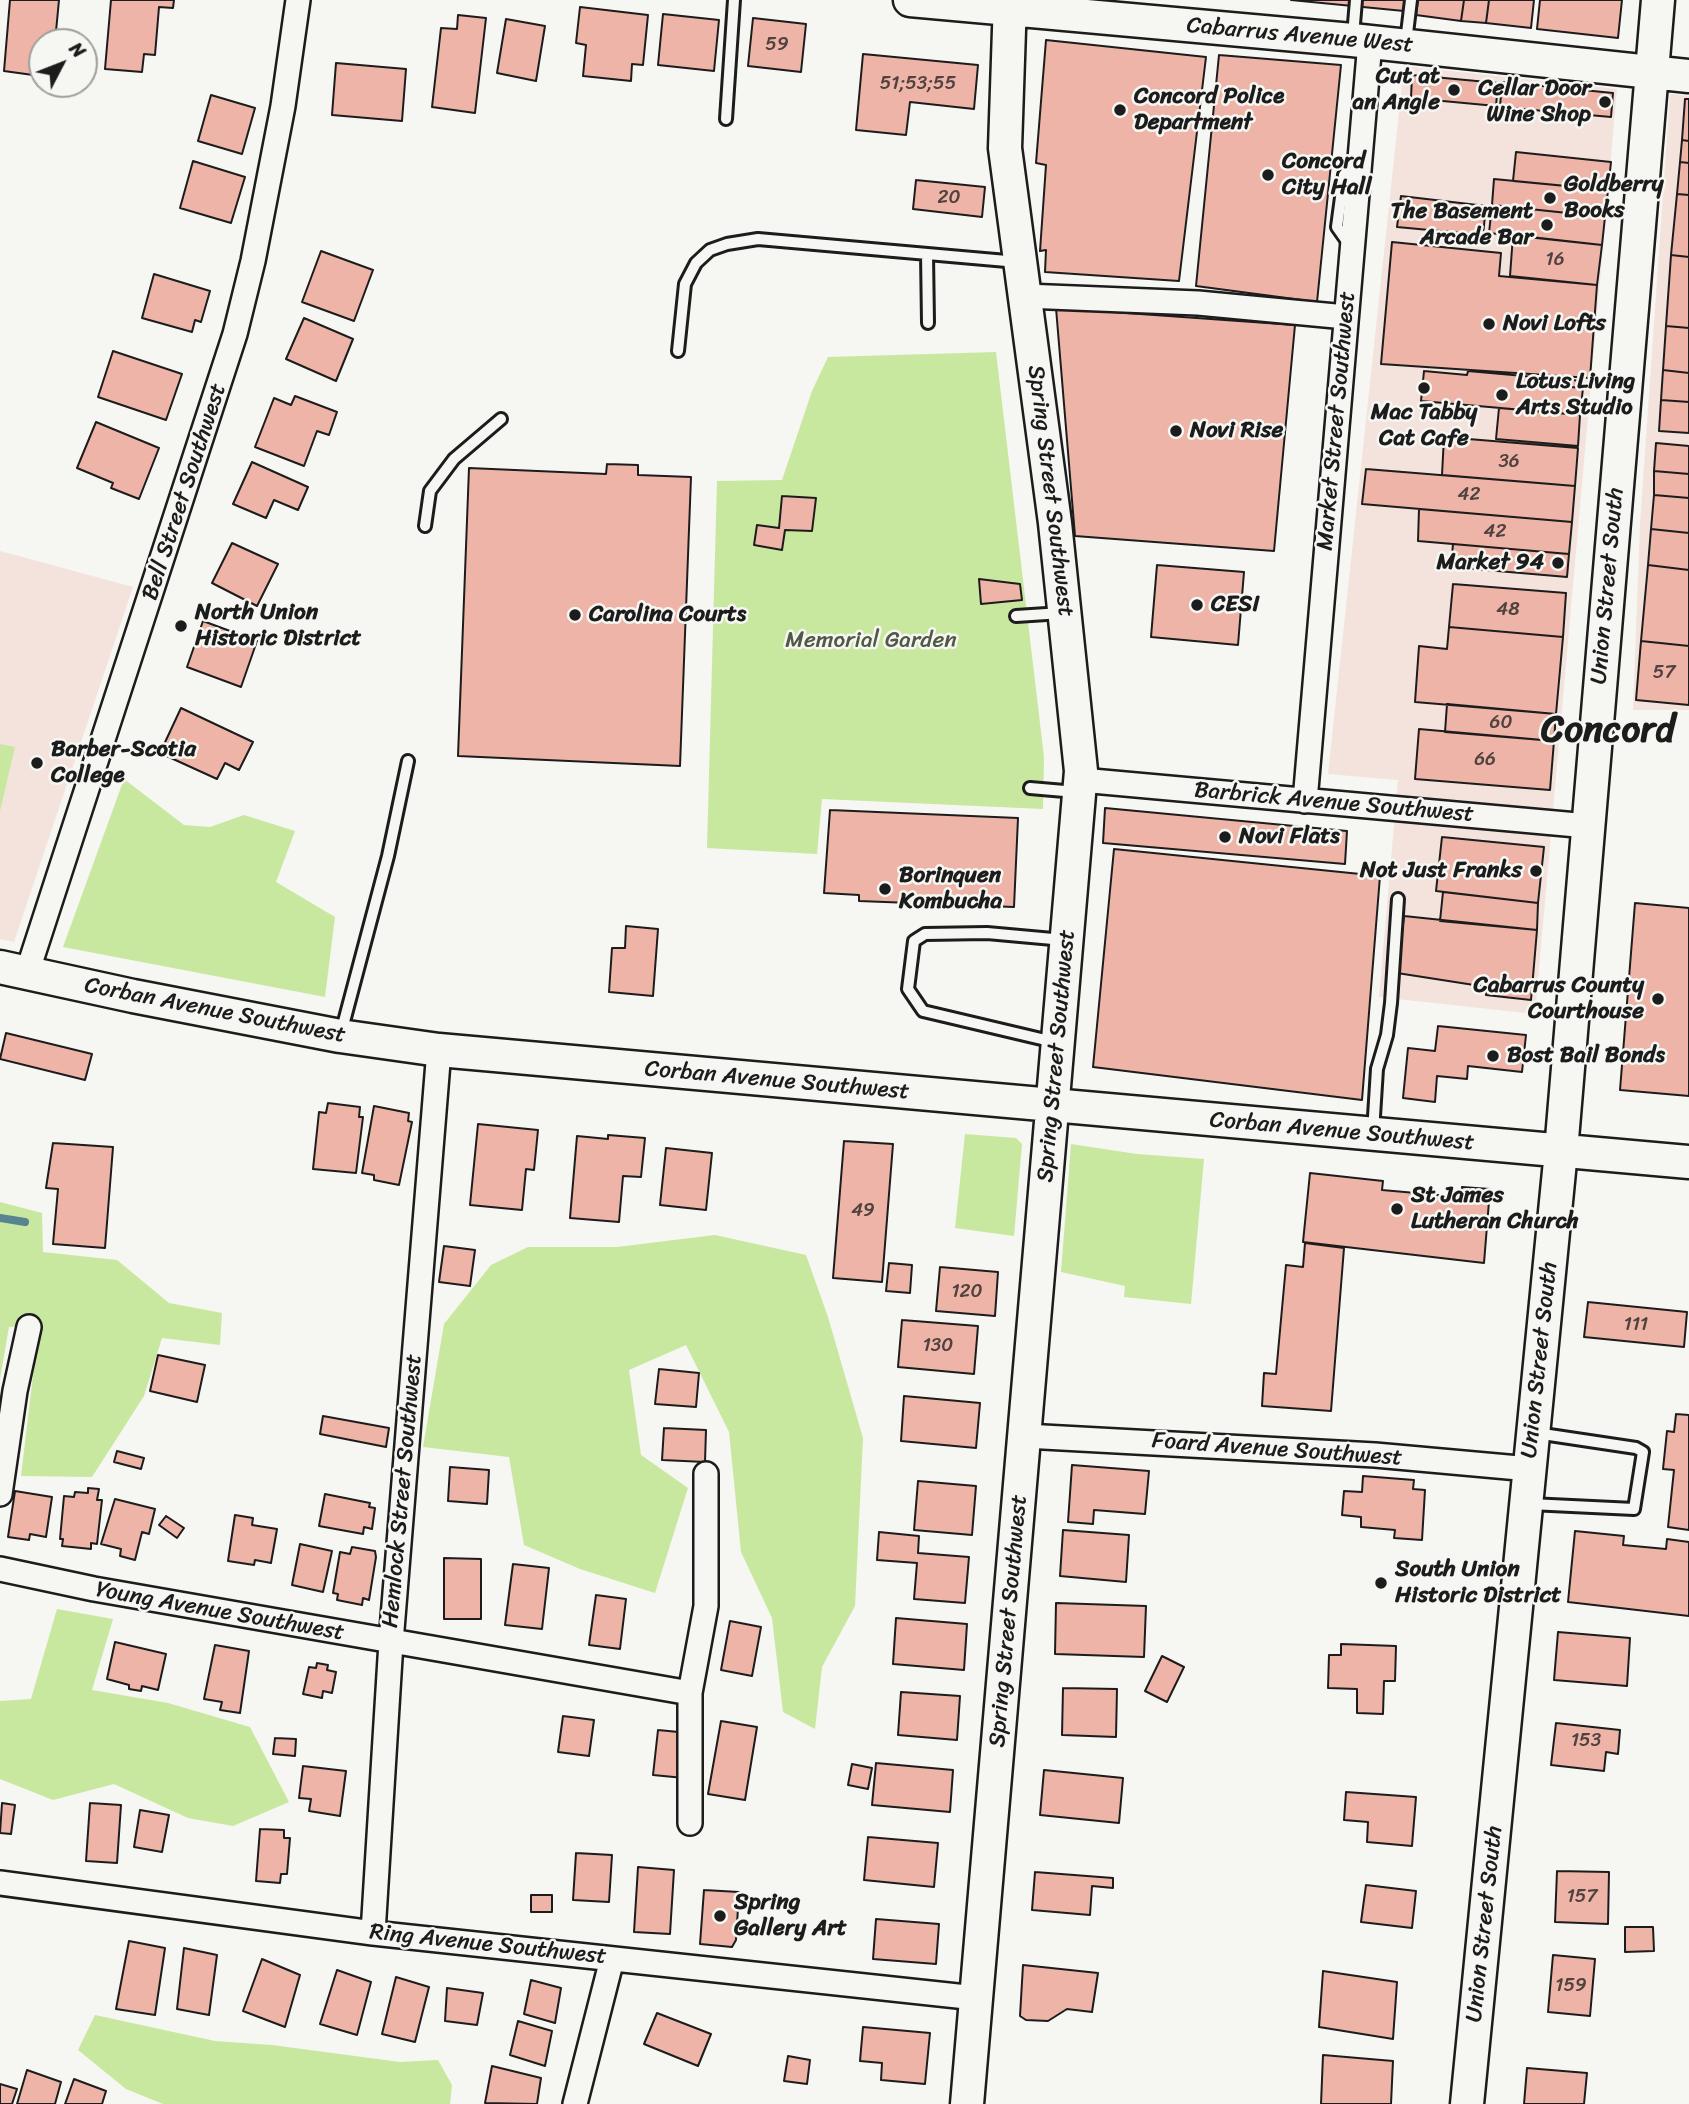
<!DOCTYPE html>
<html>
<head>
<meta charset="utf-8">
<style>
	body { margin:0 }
	#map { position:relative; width:1689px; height:2104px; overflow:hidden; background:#f6f6f2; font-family:Sriracha,sans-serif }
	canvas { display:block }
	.north { position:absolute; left:28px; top:28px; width:70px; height:70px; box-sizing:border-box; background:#f6f6f2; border:2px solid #9f9f9c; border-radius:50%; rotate:48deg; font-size:19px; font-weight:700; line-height:28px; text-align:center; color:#1c1c1c }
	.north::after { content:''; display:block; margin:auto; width:24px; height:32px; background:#1c1c1c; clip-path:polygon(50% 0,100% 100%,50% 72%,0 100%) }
</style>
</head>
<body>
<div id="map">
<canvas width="1689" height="2104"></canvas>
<div class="north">N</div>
</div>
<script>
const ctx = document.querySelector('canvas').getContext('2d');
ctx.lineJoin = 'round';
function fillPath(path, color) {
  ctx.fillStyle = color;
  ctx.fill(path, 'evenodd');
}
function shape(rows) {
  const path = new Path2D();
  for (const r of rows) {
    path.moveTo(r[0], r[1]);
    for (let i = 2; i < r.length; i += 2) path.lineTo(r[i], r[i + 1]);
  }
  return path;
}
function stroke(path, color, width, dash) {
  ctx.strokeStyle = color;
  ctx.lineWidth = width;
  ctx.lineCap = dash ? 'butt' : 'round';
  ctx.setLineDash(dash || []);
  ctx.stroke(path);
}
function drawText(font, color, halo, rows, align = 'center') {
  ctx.font = font + ' Sriracha,sans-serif';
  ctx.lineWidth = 5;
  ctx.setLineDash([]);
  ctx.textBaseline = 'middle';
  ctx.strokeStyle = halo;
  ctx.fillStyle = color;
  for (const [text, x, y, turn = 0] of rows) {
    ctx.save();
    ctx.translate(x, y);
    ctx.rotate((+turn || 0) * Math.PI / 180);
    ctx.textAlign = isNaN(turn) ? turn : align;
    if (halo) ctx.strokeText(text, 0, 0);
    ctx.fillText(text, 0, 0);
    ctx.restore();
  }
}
fillPath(shape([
	[1404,66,1617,89,1535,1014,1379,997,1398,780,1328,774],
	[1670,94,1689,96,1689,710,1633,710,1640,524],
	[0,551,133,587,14,942,0,939]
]), '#f4e2dc');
fillPath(shape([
	[996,352,1044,757,1043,809,822,799,817,854,707,848,717,481,782,480,812,391,828,357],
	[0,744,15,747,0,811],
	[124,779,184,825,210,827,244,815,295,831,276,882,335,917,325,997,63,947],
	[965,1134,1016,1138,1022,1144,1014,1236,955,1228],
	[1071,1144,1137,1154,1204,1159,1191,1304,1124,1297,1125,1286,1061,1272],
	[0,1202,42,1213,43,1252,117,1260,169,1303,222,1313,220,1345,162,1338,144,1396,92,1477,21,1476,39,1325,9,1327,0,1379],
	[715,1235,806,1255,828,1317,863,1438,855,1606,822,1667,815,1729,783,1712,772,1618,741,1552,729,1432,686,1345,629,1370,641,1455,688,1488,655,1593,580,1569,524,1545,509,1457,423,1447,444,1324,491,1265,528,1247,617,1247],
	[57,1609,113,1619,92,1690,168,1703,250,1727,289,1802,233,1826,188,1818,114,1784,53,1800,0,1779,0,1701,31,1699],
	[95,2015,215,2041,272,2045,400,2062,438,2060,452,2085,450,2104,163,2104,126,2089,78,2050]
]), '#c8e8a0');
stroke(shape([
	[0,1218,25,1222]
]), '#578490', 8);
const building = shape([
	[10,0,59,0,55,42,42,42,42,50,36,49,33,75,4,71,10,0],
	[111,0,174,0,173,8,159,7,155,55,144,54,142,72,105,69,111,0],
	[1291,0,1406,0,1404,11,1291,0],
	[1418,0,1464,0,1461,21,1416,15,1418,0],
	[1464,0,1489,0,1486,23,1461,21,1464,0],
	[1489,0,1534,0,1531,28,1486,23,1489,0],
	[1540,0,1622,0,1618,38,1537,29,1540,0],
	[580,7,648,15,643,65,632,64,631,81,583,76,586,45,576,43,580,7],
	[663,14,719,20,714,71,658,65,663,14],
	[458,15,486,18,475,113,432,107,441,28,457,29,458,15],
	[753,18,806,24,801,72,748,66,753,18],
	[506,19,545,26,536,81,497,73,506,19],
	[1046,40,1206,57,1179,281,1045,272,1046,250,1040,251,1046,165,1036,163,1046,40],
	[863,54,978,65,974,109,910,102,906,135,856,130,863,54],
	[1219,55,1341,65,1317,302,1196,286,1219,55],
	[336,63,406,69,402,121,332,115,336,63],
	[1412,75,1498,83,1496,106,1411,98,1412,75],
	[1502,82,1613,93,1611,117,1500,107,1502,82],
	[211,95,255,108,242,154,198,141,211,95],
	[1685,99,1689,99,1689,141,1682,140,1685,99],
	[1682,140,1689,141,1689,163,1680,162,1682,140],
	[1516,152,1611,162,1608,190,1513,181,1516,152],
	[193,161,245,177,231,223,180,208,193,161],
	[1680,162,1689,163,1689,195,1677,194,1680,162],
	[1494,179,1608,190,1605,217,1492,205,1494,179],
	[916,180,985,187,982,217,913,209,916,180],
	[1677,194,1689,195,1689,257,1671,255,1677,194],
	[1401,196,1486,206,1483,235,1397,227,1401,196],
	[1492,205,1605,217,1602,245,1489,233,1492,205],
	[1513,235,1602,245,1597,285,1510,276,1513,235],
	[1392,242,1501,253,1499,276,1597,285,1590,378,1381,364,1392,242],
	[321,251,373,270,354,321,302,302,321,251],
	[1671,255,1689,257,1689,328,1666,326,1671,255],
	[154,274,210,291,201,322,195,320,192,332,142,318,154,274],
	[1056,308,1295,325,1274,551,1075,536,1056,308],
	[304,318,353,339,336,381,286,359,304,318],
	[1666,326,1689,328,1689,373,1663,370,1666,326],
	[113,351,182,374,166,420,98,397,113,351],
	[1663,370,1689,373,1689,402,1661,400,1663,370],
	[1424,371,1467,375,1468,371,1535,377,1534,384,1583,388,1580,415,1421,401,1424,371],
	[1535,377,1583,381,1583,388,1534,384,1535,377],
	[295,396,337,412,329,435,317,431,304,466,255,447,274,398,291,405,295,396],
	[1661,400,1689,402,1689,433,1659,431,1661,400],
	[1499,408,1580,415,1578,446,1496,439,1499,408],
	[96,422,159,448,139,499,111,488,113,483,77,468,96,422],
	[1444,437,1578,448,1575,486,1442,475,1444,437],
	[1656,443,1689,446,1689,474,1654,471,1656,443],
	[252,462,308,487,298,510,274,500,266,518,233,504,252,462],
	[607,464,638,465,638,475,691,477,680,766,458,756,469,468,606,474,607,464],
	[1366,469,1575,486,1572,522,1362,504,1366,469],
	[1654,471,1689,474,1689,498,1654,495,1654,471],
	[1654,495,1689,498,1689,533,1651,529,1654,495],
	[782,496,816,498,812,531,785,530,782,550,754,545,757,525,779,528,782,496],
	[1419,509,1572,522,1569,554,1418,541,1419,509],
	[1651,529,1689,533,1689,570,1648,565,1651,529],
	[232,543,278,564,257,606,212,583,232,543],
	[1453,544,1569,554,1567,577,1451,567,1453,544],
	[1157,565,1244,572,1238,645,1151,637,1157,565],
	[1648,565,1689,570,1689,646,1641,641,1648,565],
	[979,579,1020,584,1022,600,981,604,979,579],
	[1453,584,1566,593,1563,637,1449,627,1453,584],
	[203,621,257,641,241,687,187,667,203,621],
	[1449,627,1563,637,1556,714,1415,702,1419,646,1447,649,1449,627],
	[1641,641,1689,646,1689,705,1636,700,1641,641],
	[1447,704,1556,714,1554,741,1445,732,1447,704],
	[181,708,253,742,239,770,225,763,217,779,160,753,181,708],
	[1419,729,1554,741,1550,790,1415,779,1419,729],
	[1105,808,1347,831,1345,864,1103,843,1105,808],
	[830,810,1018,818,1014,907,859,901,859,895,824,893,830,810],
	[1442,837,1544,847,1538,903,1436,891,1442,837],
	[1114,849,1380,876,1362,1100,1093,1067,1114,849],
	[1443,892,1538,903,1537,930,1440,921,1443,892],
	[1635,903,1689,908,1689,1096,1620,1090,1635,903],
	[1404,916,1537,930,1531,1000,1486,995,1487,987,1397,973,1404,916],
	[626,926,658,929,653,996,609,992,612,948,625,948,626,926],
	[1438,1026,1526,1035,1522,1072,1468,1066,1467,1079,1437,1076,1435,1102,1403,1098,1408,1048,1435,1051,1438,1026],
	[6,1033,92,1054,85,1080,0,1059,6,1033],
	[328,1103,360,1107,359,1117,363,1117,356,1173,313,1169,319,1112,326,1113,328,1103],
	[374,1106,409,1113,408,1121,412,1122,399,1185,374,1180,374,1175,362,1173,374,1106],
	[478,1124,538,1130,534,1170,526,1169,522,1210,470,1205,478,1124],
	[608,1135,645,1138,641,1177,623,1176,619,1222,570,1218,577,1136,608,1139,608,1135],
	[844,1141,893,1144,882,1282,833,1278,844,1141],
	[53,1143,113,1147,105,1248,53,1244,58,1189,46,1188,53,1143],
	[666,1148,712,1153,706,1210,660,1205,666,1148],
	[1310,1173,1383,1181,1382,1190,1461,1197,1462,1187,1490,1189,1484,1263,1303,1242,1310,1173],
	[1305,1243,1344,1248,1331,1411,1262,1406,1264,1373,1276,1374,1286,1265,1303,1267,1305,1243],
	[444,1246,475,1250,470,1286,439,1282,444,1246],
	[889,1263,912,1265,910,1293,886,1291,889,1263],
	[940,1267,998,1272,995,1316,936,1311,940,1267],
	[1588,1302,1687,1312,1684,1347,1584,1337,1588,1302],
	[902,1320,978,1326,974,1374,898,1367,902,1320],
	[158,1355,205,1365,197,1402,150,1391,158,1355],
	[659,1369,699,1373,696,1407,655,1404,659,1369],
	[904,1396,980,1403,976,1448,901,1441,904,1396],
	[1676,1414,1689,1415,1689,1530,1668,1527,1674,1470,1663,1469,1667,1431,1674,1432,1676,1414],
	[323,1416,389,1428,386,1447,320,1434,323,1416],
	[664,1428,706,1430,705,1462,662,1460,664,1428],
	[117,1451,144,1458,141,1469,114,1462,117,1451],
	[1072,1465,1149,1471,1145,1514,1094,1510,1093,1524,1068,1522,1072,1465],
	[450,1467,489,1470,487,1504,448,1501,450,1467],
	[1363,1476,1414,1480,1413,1489,1425,1490,1422,1540,1394,1538,1395,1530,1361,1527,1361,1517,1342,1515,1344,1491,1362,1492,1363,1476],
	[918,1481,976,1486,972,1535,914,1530,918,1481],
	[88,1488,99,1489,97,1500,102,1500,97,1544,91,1543,91,1549,62,1546,63,1539,60,1539,64,1496,74,1497,75,1492,88,1493,88,1488],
	[15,1491,52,1497,46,1537,30,1534,29,1540,8,1537,15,1491],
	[325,1494,370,1503,369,1507,375,1508,372,1529,364,1527,363,1534,319,1526,325,1494],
	[115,1499,155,1509,149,1534,142,1532,135,1560,120,1556,121,1549,101,1544,115,1499],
	[235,1515,253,1518,252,1525,277,1529,271,1563,255,1560,254,1565,228,1561,235,1515],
	[166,1516,184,1528,177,1538,159,1525,166,1516],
	[1063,1530,1129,1535,1126,1582,1060,1576,1063,1530],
	[1575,1531,1624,1536,1623,1545,1666,1549,1667,1539,1689,1542,1689,1616,1568,1602,1575,1531],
	[879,1532,919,1536,918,1553,969,1557,965,1603,914,1599,917,1563,877,1560,879,1532],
	[300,1544,332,1551,323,1592,292,1585,300,1544],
	[352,1547,375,1551,376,1557,369,1600,363,1598,362,1605,337,1600,338,1594,333,1593,340,1552,350,1554,352,1547],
	[444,1558,481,1559,481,1619,444,1619,444,1558],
	[513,1564,549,1568,542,1629,505,1625,513,1564],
	[596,1595,626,1599,620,1649,589,1645,596,1595],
	[1056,1603,1146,1606,1144,1657,1055,1654,1056,1603],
	[896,1618,967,1624,964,1670,893,1664,896,1618],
	[730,1621,761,1627,752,1676,721,1670,730,1621],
	[1558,1632,1630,1638,1627,1686,1554,1680,1558,1632],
	[115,1642,166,1654,158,1690,142,1686,141,1691,129,1689,129,1685,107,1679,115,1642],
	[1341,1644,1396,1646,1395,1681,1384,1681,1383,1714,1357,1713,1357,1689,1328,1688,1329,1655,1341,1655,1341,1644],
	[215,1645,249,1651,240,1713,220,1710,222,1702,204,1699,215,1645],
	[1162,1656,1184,1667,1167,1702,1145,1691,1162,1656],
	[317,1663,328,1665,327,1670,336,1672,332,1693,323,1691,322,1698,303,1694,309,1667,316,1668,317,1663],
	[1063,1688,1117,1689,1116,1737,1062,1735,1063,1688],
	[901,1692,960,1696,957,1740,898,1735,901,1692],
	[563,1716,594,1720,589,1756,558,1752,563,1716],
	[721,1721,757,1727,745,1800,708,1794,721,1721],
	[1556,1723,1620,1730,1618,1754,1606,1752,1604,1771,1551,1765,1556,1723],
	[658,1730,689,1733,684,1778,653,1775,658,1730],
	[275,1738,296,1739,295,1756,273,1754,275,1738],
	[876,1763,953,1770,950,1812,872,1805,876,1763],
	[852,1764,872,1768,868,1789,848,1785,852,1764],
	[303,1766,346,1771,340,1816,309,1811,311,1799,299,1798,303,1766],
	[1044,1770,1123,1778,1119,1823,1040,1815,1044,1770],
	[1346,1792,1416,1797,1412,1846,1367,1842,1368,1822,1344,1820,1346,1792],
	[2,1803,15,1805,11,1834,0,1833,2,1803],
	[90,1803,121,1805,117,1863,86,1861,90,1803],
	[140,1810,169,1815,162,1852,134,1847,140,1810],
	[260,1829,284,1830,284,1838,290,1838,287,1874,281,1874,280,1883,256,1881,260,1829],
	[868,1837,938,1843,934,1887,864,1880,868,1837],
	[576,1853,612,1855,609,1902,573,1900,576,1853],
	[638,1867,674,1870,670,1934,634,1932,638,1867],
	[1557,1871,1609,1872,1608,1924,1555,1922,1557,1871],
	[1035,1872,1113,1878,1113,1888,1092,1886,1090,1915,1032,1910,1035,1872],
	[1366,1885,1416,1891,1412,1928,1361,1922,1366,1885],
	[704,1890,739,1892,736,1940,732,1947,700,1944,704,1890],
	[531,1895,552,1895,552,1912,531,1912,531,1895],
	[876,1919,939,1924,936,1964,873,1959,876,1919],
	[1625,1927,1653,1927,1654,1951,1625,1952,1625,1927],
	[129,1941,165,1948,155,2015,116,2009,129,1941],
	[184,1948,217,1955,209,2015,177,2009,184,1948],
	[1553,1955,1595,1959,1590,2016,1548,2012,1553,1955],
	[262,1959,300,1975,285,2027,243,2011,262,1959],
	[1023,1965,1098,1973,1092,2012,1067,2009,1048,2021,1026,2020,1020,2016,1023,1965],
	[337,1970,371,1982,357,2035,320,2024,337,1970],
	[1323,1971,1397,1982,1393,2039,1319,2027,1323,1971],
	[396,1977,429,1987,415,2042,382,2034,396,1977],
	[531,1980,561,1988,555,2023,524,2014,531,1980],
	[447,1988,483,1993,477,2025,445,2021,447,1988],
	[657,2013,711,2034,698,2066,644,2044,657,2013],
	[518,2021,552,2031,545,2066,510,2055,518,2021],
	[863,2027,930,2033,925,2084,881,2080,882,2063,860,2061,863,2027],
	[1323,2055,1393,2061,1391,2104,1321,2104,1323,2055],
	[788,2056,810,2060,807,2084,784,2081,788,2056],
	[492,2066,541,2078,537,2104,485,2103,492,2066],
	[1527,2068,1587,2073,1584,2104,1524,2104,1527,2068],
	[27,2070,61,2082,55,2104,17,2104,27,2070],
	[74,2079,106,2091,102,2104,65,2104,74,2079],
	[0,2084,17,2089,12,2104,0,2104,0,2084]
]);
fillPath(building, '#eeb4a7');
stroke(building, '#1c1c1c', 2);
const lane = shape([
	[1353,36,1356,0],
	[1406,42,1411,0],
	[726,119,734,0],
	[1349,244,1337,227,1344,175,1356,161],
	[927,254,928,323],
	[678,351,685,284,696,263,710,250,727,244,758,239,1018,262],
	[425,526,430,491,454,459,501,419],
	[1016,616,1062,613],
	[1030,788,1076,792],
	[341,1033,388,856,408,761],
	[1054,1042,923,1011,908,989,914,941,925,934,987,933,1064,940],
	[1373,1132,1377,1069,1387,1035,1391,1003,1398,899],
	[1530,1504,1634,1509,1643,1452,1636,1448,1536,1433]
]);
const street = shape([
	[1025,296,1198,303,1346,317],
	[1081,780,1588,826],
	[1305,801,1370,42],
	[27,973,235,334,253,261,283,106,298,0],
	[1025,1436,1375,1455,1530,1469],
	[0,1494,15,1391,29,1327],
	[0,1569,94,1589,690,1693],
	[690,1823,690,1693,706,1606,706,1474],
	[0,1883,373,1933,976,1998],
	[373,1933,391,1642,439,1050],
	[575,2104,612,1959]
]);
const secondary = shape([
	[910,0,1352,40,1689,76],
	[0,967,133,996,340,1036,439,1050,1689,1162],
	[967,2104,1081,771,1055,523,1005,148,1010,0],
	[1467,2104,1561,1151,1658,0]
]);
stroke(lane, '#1c1c1c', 16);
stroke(street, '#1c1c1c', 28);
stroke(secondary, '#1c1c1c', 37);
stroke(lane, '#f6f6f2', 10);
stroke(street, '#f6f6f2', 23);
stroke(secondary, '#f6f6f2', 32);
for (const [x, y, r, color] of [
	[1454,90,7,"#1c1c1c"],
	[1605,102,7,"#1c1c1c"],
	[1120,110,7,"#1c1c1c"],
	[1268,175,7,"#1c1c1c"],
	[1550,198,7,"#1c1c1c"],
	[1547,225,7,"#1c1c1c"],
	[1489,324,7,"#1c1c1c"],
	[1424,388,7,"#1c1c1c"],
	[1502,395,7,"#1c1c1c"],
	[1176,431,7,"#1c1c1c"],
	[1558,563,7,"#1c1c1c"],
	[1197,605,7,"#1c1c1c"],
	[575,615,7,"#1c1c1c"],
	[181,626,7,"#1c1c1c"],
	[37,763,7,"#1c1c1c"],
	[1225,837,7,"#1c1c1c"],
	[1536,871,7,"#1c1c1c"],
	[885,889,7,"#1c1c1c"],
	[1658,999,7,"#1c1c1c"],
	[1493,1056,7,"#1c1c1c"],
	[1397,1209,7,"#1c1c1c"],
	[1381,1583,7,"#1c1c1c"],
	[720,1916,7,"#1c1c1c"]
]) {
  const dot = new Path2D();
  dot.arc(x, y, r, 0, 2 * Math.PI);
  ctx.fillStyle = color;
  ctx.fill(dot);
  stroke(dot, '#f6f6f2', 2.5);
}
drawText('19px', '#50423f', null, [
	["59",777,45],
	["51;53;55",918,84],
	["20",949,198],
	["16",1555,260],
	["36",1509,462],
	["42",1469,495],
	["42",1495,532],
	["48",1508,610],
	["57",1664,673],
	["60",1501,723],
	["66",1485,760],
	["49",863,1211],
	["120",967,1292],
	["111",1636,1325],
	["130",938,1346],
	["153",1586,1741],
	["157",1582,1897],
	["159",1571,1986]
]);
drawText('23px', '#1c1c1c', '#f6f6f2', [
	["Cabarrus Avenue West",1300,36,5],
	["Market Street Southwest",1337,421,-85],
	["Spring Street Southwest",1050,491,83],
	["Bell Street Southwest",185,492,-72],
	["Union Street South",1608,586,-85],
	["Barbrick Avenue Southwest",1334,803,5],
	["Corban Avenue Southwest",215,1011,11],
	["Spring Street Southwest",1057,1056,-85],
	["Corban Avenue Southwest",777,1081,5],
	["Corban Avenue Southwest",1342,1132,5],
	["Union Street South",1540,1360,-84],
	["Foard Avenue Southwest",1277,1450,4],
	["Hemlock Street Southwest",403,1491,-85],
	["Young Avenue Southwest",220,1612,10],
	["Spring Street Southwest",1009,1621,-85],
	["Union Street South",1485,1924,-84],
	["Ring Avenue Southwest",488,1945,6]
]);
drawText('bold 23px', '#1c1c1c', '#f6f6f2', [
	["Cut at",1440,77,"right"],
	["an Angle",1440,103,"right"],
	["Cellar Door",1591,89,"right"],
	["Wine Shop",1591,115,"right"],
	["Concord Police",1134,97],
	["Department",1134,123],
	["Concord",1282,162],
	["City Hall",1282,188],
	["Goldberry",1564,185],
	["Books",1564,211],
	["The Basement",1533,212,"right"],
	["Arcade Bar",1533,238,"right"],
	["Novi Lofts",1503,324],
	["Lotus Living",1516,382],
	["Arts Studio",1516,408],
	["Mac Tabby",1424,413,"center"],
	["Cat Cafe",1424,439,"center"],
	["Novi Rise",1190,431],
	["Market 94",1544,563,"right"],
	["CESI",1211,605],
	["North Union",195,613],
	["Historic District",195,639],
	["Carolina Courts",589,615],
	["Barber-Scotia",51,750],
	["College",51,776],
	["Novi Flats",1239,837],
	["Not Just Franks",1522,871,"right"],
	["Borinquen",899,876],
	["Kombucha",899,902],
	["Cabarrus County",1644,986,"right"],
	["Courthouse",1644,1012,"right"],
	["Bost Bail Bonds",1507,1056],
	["St James",1411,1196],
	["Lutheran Church",1411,1222],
	["South Union",1395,1570],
	["Historic District",1395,1596],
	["Spring",734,1903],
	["Gallery Art",734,1929]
], 'left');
drawText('23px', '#505944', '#f6f6f2', [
	["Memorial Garden",871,641]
]);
drawText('bold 37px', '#1c1c1c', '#f6f6f2', [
	["Concord",1608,732]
]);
</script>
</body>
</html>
